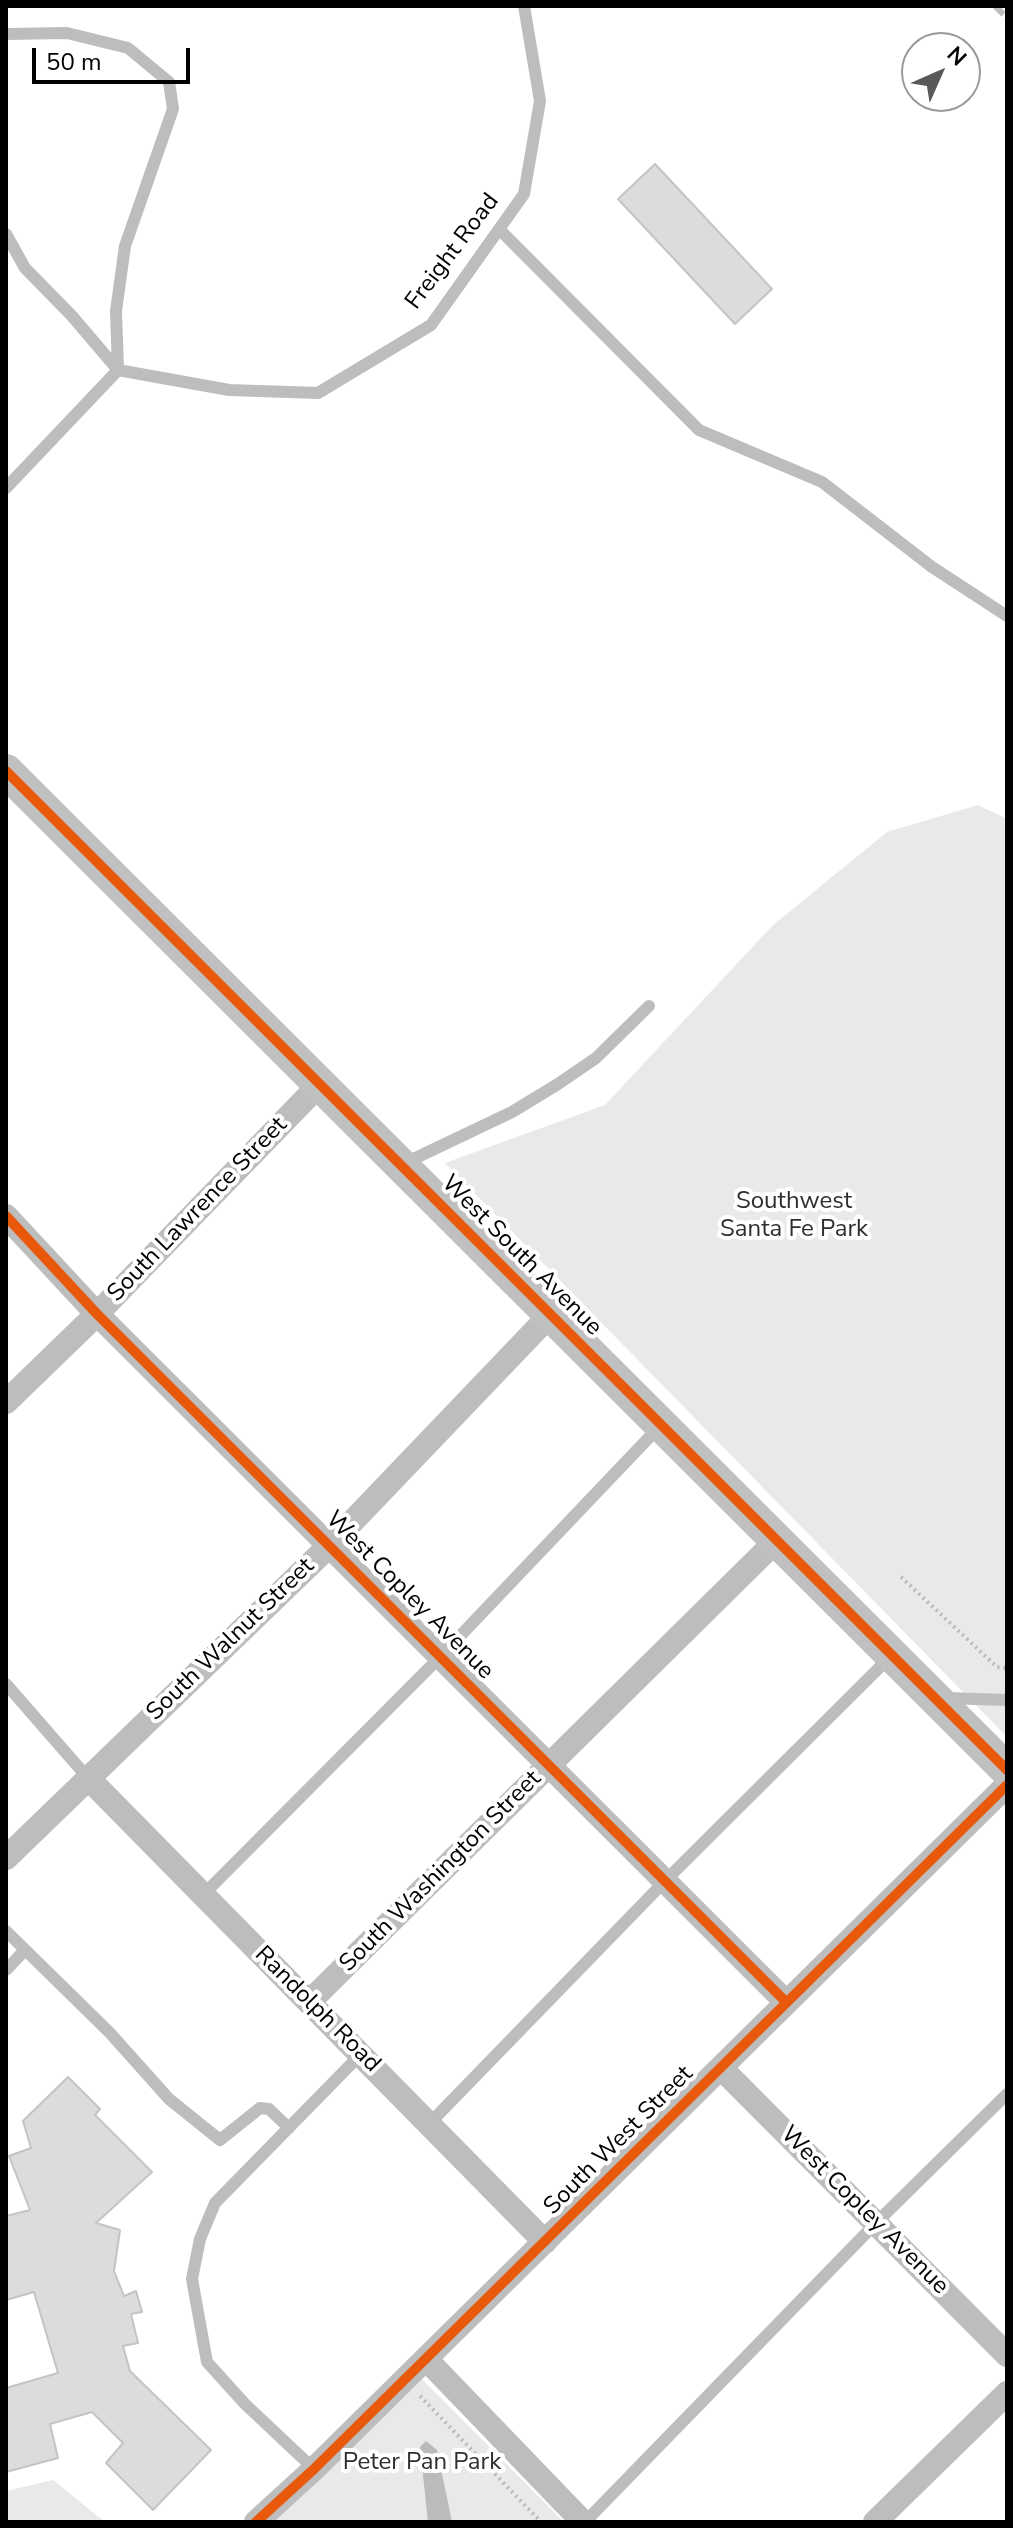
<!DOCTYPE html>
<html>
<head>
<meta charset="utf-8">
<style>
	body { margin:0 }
	#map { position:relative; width:1013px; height:2528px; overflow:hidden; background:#fff; font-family:"Nunito Sans",sans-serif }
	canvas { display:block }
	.frame { position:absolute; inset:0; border:8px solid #000; pointer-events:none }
	.north { position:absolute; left:901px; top:32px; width:80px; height:80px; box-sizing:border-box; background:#fff; border:2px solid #999; border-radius:50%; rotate:45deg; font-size:22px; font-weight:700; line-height:32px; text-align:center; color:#000 }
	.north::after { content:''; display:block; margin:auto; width:28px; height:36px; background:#595959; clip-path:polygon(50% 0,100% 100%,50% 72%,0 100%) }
	.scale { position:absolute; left:32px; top:48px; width:158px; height:36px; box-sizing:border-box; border:4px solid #000; border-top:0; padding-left:10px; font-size:24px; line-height:28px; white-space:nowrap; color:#000; -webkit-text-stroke:6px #fff; paint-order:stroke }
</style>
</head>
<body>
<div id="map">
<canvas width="1013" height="2528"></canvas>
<div class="frame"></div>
<div class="north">N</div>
<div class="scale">50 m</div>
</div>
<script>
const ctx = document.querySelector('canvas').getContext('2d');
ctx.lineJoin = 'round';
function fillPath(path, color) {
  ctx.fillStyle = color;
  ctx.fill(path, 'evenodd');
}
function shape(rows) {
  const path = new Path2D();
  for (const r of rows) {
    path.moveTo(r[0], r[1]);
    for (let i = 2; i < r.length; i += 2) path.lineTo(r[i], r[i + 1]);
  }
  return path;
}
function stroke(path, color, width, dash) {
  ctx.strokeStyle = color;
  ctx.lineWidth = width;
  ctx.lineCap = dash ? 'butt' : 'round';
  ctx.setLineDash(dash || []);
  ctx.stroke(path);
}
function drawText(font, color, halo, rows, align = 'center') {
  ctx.font = font + ' "Nunito Sans",sans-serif';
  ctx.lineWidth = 8;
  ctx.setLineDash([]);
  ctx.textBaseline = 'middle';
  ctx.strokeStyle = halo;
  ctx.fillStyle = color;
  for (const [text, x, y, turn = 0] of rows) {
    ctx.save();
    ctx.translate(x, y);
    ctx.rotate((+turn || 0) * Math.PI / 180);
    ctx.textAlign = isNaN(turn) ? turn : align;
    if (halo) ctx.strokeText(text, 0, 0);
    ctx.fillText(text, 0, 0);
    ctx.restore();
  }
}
fillPath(shape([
	[978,805,1007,819,1007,1737,445,1163,605,1105,773,925,887,832],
	[422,2379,564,2522,273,2522],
	[53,2480,105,2522,6,2522,6,2491]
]), '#e9e9e9');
fillPath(shape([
	[426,2441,437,2450,452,2522,428,2522,420,2447]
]), '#bbb');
const building = shape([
	[655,164,772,289,735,324,618,199,655,164],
	[68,2077,100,2109,95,2115,152,2172,96,2223,120,2230,114,2271,124,2296,136,2291,142,2312,131,2314,138,2343,123,2346,130,2371,211,2450,153,2510,106,2463,123,2443,92,2412,50,2424,58,2458,6,2472,6,2388,58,2373,34,2292,6,2300,6,2216,30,2210,9,2156,31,2148,23,2121,68,2077]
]);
fillPath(building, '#dcdcdc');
stroke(building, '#c4c4c4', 2);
stroke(shape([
	[901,1577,997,1667,1007,1668],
	[420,2396,541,2522]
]), '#b8b8b8', 4, [2, 4]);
stroke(shape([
	[6,34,67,33,128,48,169,82,173,109,125,246,116,311,118,370],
	[499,229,699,430,822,482,932,567,1007,616],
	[6,234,25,268,72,316,118,370],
	[118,370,229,390,318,393,431,325,524,194,540,101,524,6],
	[6,488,118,370],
	[405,1163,512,1112,558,1084,596,1058,649,1006],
	[6,1684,88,1778],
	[946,1698,1007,1700],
	[203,1895,440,1657,660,1426],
	[6,1931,110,2033,169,2099,220,2140,260,2108,269,2109,289,2128],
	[6,1970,25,1950],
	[429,2124,666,1880,890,1657],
	[314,2469,245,2404,207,2362,192,2279,200,2239,215,2203,361,2054],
	[585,2522,876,2223,1007,2094]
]), '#bdbdbd', 12);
stroke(shape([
	[6,1216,97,1314,786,2002],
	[6,1402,97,1314,321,1083],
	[88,1778,545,2242],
	[6,1858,330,1545,551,1314],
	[309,2002,777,1540],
	[721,2068,1007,2355],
	[426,2359,583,2522],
	[256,2522,314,2469,1007,1785],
	[875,2522,1007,2393]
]), '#bdbdbd', 24);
stroke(shape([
	[6,771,1007,1770]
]), '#c0c0c0', 34);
stroke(shape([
	[995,6,1007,18]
]), '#bdbdbd', 6, [12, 4, 2, 4]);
stroke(shape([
	[6,771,1007,1770],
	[6,1216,97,1314,786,2002],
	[256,2522,314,2469,1007,1785]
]), '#e8590c', 10);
drawText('24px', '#000', '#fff', [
	["Freight Road",453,252,-53],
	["South Lawrence Street",198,1210,-46],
	["West South Avenue",521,1256,45],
	["West Copley Avenue",409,1596,45],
	["South Walnut Street",231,1640,-44],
	["South Washington Street",441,1872,-45],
	["Randolph Road",317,2010,45],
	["South West Street",619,2141,-45],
	["West Copley Avenue",864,2211,45]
]);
drawText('24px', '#2e2e2e', '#fff', [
	["Southwest",794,1202],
	["Santa Fe Park",794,1230],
	["Peter Pan Park",422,2463]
]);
</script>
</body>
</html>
